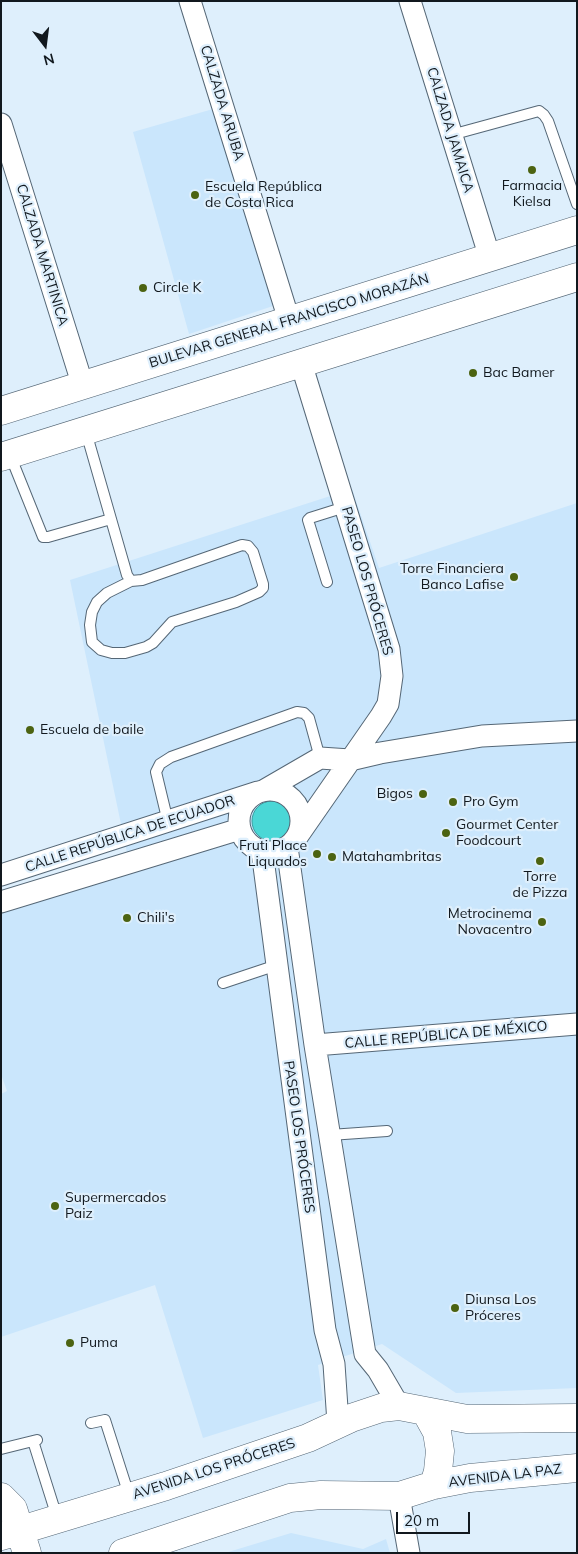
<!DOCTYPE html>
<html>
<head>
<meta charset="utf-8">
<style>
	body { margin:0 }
	#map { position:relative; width:578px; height:1554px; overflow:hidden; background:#deeffc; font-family:Mulish,sans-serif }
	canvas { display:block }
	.frame { position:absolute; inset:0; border:2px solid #11181e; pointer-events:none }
	.north { position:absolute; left:20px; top:20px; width:50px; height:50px; -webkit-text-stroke:4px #deeffc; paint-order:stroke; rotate:165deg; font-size:14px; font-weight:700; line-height:20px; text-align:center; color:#11181e }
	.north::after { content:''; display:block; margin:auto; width:18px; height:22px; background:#11181e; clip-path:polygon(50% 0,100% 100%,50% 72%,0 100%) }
	.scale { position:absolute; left:396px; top:1512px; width:74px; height:22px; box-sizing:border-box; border:2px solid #11181e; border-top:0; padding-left:6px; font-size:15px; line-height:18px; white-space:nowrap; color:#11181e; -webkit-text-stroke:4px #deeffc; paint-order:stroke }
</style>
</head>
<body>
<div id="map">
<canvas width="578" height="1554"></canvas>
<div class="frame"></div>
<div class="north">N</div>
<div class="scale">20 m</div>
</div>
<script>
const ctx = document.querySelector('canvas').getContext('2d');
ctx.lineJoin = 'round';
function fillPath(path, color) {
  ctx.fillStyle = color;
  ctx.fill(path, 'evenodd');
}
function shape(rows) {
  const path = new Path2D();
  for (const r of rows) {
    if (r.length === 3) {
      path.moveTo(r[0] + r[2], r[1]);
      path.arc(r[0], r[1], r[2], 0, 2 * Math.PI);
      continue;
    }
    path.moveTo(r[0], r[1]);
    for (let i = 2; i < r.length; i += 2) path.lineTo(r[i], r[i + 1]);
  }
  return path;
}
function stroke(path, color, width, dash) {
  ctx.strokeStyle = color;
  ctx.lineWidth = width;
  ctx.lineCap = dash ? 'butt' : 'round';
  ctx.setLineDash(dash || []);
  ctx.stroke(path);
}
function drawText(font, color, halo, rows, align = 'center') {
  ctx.font = font + ' Mulish,sans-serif';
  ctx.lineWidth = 4.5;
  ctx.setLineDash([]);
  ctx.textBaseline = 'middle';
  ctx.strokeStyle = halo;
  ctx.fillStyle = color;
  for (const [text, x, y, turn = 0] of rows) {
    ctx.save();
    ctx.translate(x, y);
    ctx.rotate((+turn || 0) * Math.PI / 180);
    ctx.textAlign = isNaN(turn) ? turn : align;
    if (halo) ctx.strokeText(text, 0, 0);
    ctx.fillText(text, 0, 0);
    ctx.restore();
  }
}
fillPath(shape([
	[213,109,273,306,189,334,133,132],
	[352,489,379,568,577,503,577,1388,456,1393,382,1344,318,1365,323,1400,203,1438,155,1285,1,1337,1,1094,7,1091,1,1074,1,914,131,872,70,580],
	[291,1533,363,1549,386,1539,390,1553,225,1553]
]), '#cae6fc');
const water = shape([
	[272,821,20]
]);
fillPath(water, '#4ad7d6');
stroke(water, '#399e9f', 1);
const lane = shape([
	[451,135,539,111,544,115,548,121,577,204],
	[86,432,127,575,131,581],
	[10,455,43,537,48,537,111,519],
	[242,545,248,546,253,552,263,584,263,588,259,592,236,602,172,622,153,643,146,647,125,653,112,653,101,650,92,642,90,625,92,612,97,602,107,593,131,581,142,580,242,545],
	[327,582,308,520,310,518,345,507],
	[168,822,156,772,160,764,171,757,297,712,304,713,309,718,320,758],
	[223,983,277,965],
	[330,1135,387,1131],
	[91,1423,105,1420,129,1495],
	[33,1441,57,1517],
	[1,1449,37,1440]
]);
const street = shape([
	[190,1,289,320],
	[410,1,490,258],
	[1,124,83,386],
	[270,821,31],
	[263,791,320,758,350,760,380,753,482,736,577,731],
	[297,837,381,716,388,704,392,676,389,649,301,363],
	[287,847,315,1045,365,1354,378,1370,399,1406],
	[262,851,325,1330,334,1364,338,1423],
	[1,875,258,792],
	[1,902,240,829],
	[315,1045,577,1024],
	[399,1496,409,1553]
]);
const secondary = shape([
	[1,411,577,230],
	[1,457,577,277],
	[426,1412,437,1432,440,1451,438,1471,434,1485],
	[1,1497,13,1509,27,1553],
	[1,1536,166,1486,308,1438,351,1418,381,1408,399,1406,467,1419,577,1418],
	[123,1553,290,1498,321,1495,399,1496,434,1485,470,1478,577,1468]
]);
stroke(lane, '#556776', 12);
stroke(street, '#556776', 23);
stroke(secondary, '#556776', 29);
stroke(lane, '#fff', 10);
stroke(street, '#fff', 21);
stroke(secondary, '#fff', 28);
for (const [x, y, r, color] of [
	[532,170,5,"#4c6311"],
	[195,195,5,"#4c6311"],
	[143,288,5,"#4c6311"],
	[473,373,5,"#4c6311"],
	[514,577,5,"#4c6311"],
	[30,730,5,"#4c6311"],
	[423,794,5,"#4c6311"],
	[453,802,5,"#4c6311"],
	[446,833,5,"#4c6311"],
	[317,854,5,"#4c6311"],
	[332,857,5,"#4c6311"],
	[540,861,5,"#4c6311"],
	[127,918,5,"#4c6311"],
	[542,922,5,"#4c6311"],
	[55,1206,5,"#4c6311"],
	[455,1308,5,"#4c6311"],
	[70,1343,5,"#4c6311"]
]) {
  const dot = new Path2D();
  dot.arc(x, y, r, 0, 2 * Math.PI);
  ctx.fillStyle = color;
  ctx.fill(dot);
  stroke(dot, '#deeffc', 2);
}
drawText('14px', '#11181e', '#deeffc', [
	["CALZADA ARUBA",222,103,73],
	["CALZADA JAMAICA",450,130,73],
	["CALZADA MARTINICA",42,255,73],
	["BULEVAR GENERAL FRANCISCO MORAZÁN",289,321,-17],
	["PASEO LOS PRÓCERES",367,581,74],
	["CALLE REPÚBLICA DE ECUADOR",130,834,-18],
	["CALLE REPÚBLICA DE MÉXICO",446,1035,-5],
	["PASEO LOS PRÓCERES",299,1137,82],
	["AVENIDA LOS PRÓCERES",214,1469,-18],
	["AVENIDA LA PAZ",505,1476,-7]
]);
drawText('14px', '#11181e', '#deeffc', [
	["Farmacia",532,186,"center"],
	["Kielsa",532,202,"center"],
	["Escuela República",205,187],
	["de Costa Rica",205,203],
	["Circle K",153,288],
	["Bac Bamer",483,373],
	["Torre Financiera",504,569,"right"],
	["Banco Lafise",504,585,"right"],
	["Escuela de baile",40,730],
	["Bigos",413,794,"right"],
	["Pro Gym",463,802],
	["Gourmet Center",456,825],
	["Foodcourt",456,841],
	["Fruti Place",307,846,"right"],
	["Liquados",307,862,"right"],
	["Matahambritas",342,857],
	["Torre",540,877,"center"],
	["de Pizza",540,893,"center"],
	["Metrocinema",532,914,"right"],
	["Novacentro",532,930,"right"],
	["Chili's",137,918],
	["Supermercados",65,1198],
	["Paiz",65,1214],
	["Diunsa Los",465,1300],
	["Próceres",465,1316],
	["Puma",80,1343]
], 'left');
</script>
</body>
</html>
